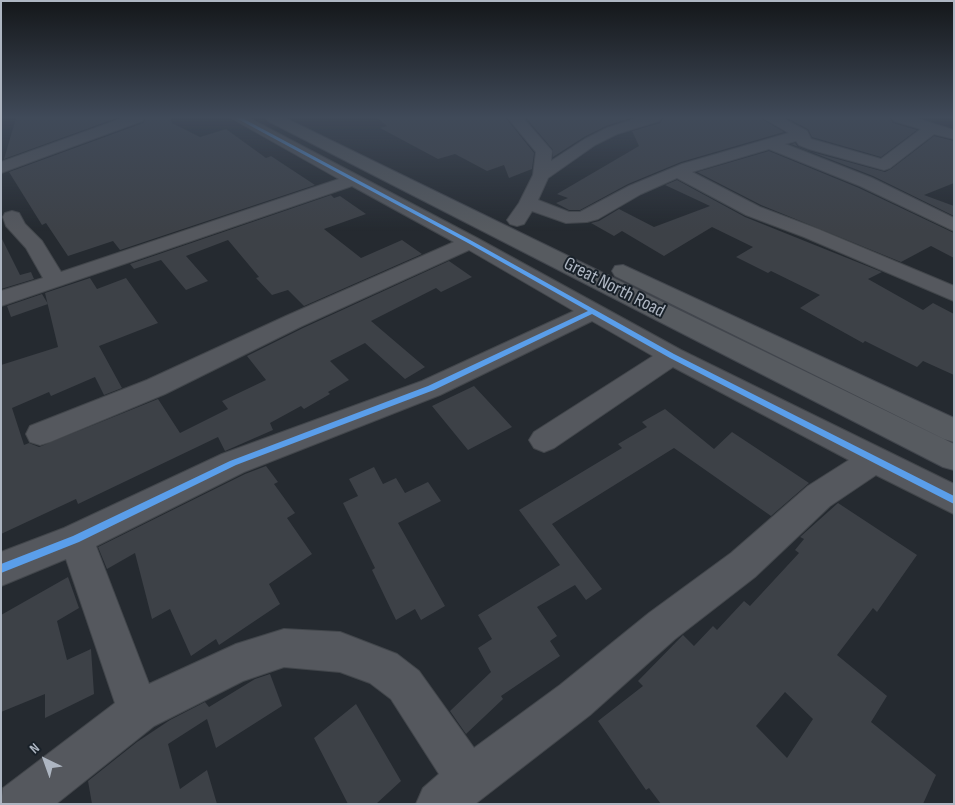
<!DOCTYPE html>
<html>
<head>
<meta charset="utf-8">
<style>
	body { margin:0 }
	#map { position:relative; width:955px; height:805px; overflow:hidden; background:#252a30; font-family:"Sofia Sans Condensed",sans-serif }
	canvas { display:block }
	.frame { position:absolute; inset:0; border:2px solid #aeb6c2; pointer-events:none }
	.north { position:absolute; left:20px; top:735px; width:50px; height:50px; -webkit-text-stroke:4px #192129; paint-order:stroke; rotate:318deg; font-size:14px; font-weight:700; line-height:20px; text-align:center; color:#aeb6c2 }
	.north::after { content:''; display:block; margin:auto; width:18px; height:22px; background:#aeb6c2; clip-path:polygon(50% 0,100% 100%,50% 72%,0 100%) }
</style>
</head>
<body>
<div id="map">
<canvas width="955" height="805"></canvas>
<div class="frame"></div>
<div class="north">N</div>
</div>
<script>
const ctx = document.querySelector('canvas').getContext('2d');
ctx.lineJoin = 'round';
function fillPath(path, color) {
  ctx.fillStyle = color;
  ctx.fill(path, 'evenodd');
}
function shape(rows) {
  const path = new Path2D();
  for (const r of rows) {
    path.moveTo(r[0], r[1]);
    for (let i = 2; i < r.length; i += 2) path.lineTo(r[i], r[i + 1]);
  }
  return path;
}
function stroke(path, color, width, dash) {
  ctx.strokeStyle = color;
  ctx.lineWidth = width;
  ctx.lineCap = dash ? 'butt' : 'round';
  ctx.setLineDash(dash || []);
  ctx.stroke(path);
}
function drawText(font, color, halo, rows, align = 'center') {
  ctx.font = font + ' "Sofia Sans Condensed",sans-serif';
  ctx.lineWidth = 4;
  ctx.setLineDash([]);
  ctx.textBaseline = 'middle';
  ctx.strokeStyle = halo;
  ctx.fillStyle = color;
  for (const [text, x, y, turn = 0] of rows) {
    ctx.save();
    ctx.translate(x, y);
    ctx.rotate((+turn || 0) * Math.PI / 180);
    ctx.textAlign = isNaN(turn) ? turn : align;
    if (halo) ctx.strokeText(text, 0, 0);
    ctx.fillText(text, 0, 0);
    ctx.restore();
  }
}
fillPath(shape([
	[16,118,117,118,4,159],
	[146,118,171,118,172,123,200,137,226,129,266,158,271,156,315,185,120,250,113,241,68,256,46,223,42,225,9,172,143,123],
	[377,118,506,118,534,153,532,169,509,178,504,165,487,171,455,154,438,159,380,128,387,126],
	[526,118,631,118,606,126,584,137,553,157,553,150],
	[663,118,761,118,784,132,681,162,628,184,580,210,569,210,556,203,568,198,557,194,639,146,632,131,660,123],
	[787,118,890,118,893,123,917,130,881,157,812,137,808,129],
	[934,136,954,141,954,183,924,195,954,206,954,216,873,176,791,144,795,143,798,147,808,151,885,172,891,169],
	[769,151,859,188,954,233,954,258,931,246,901,262,761,205,697,172],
	[677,180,745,217,882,272,868,279,923,310,933,303,954,314,954,375,923,361,917,367,865,341,863,343,800,308,820,295,771,271,768,273,736,257,753,247,712,227,664,256,622,231,614,236,591,223,599,221,619,209,654,227,710,206,665,185],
	[331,195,334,198,340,196,366,214,324,229,361,258,402,240,422,254,304,306,288,290,272,295,256,278,259,277,228,240,186,256,208,281,186,290,161,260,134,269,130,264],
	[1,237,20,275,31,272,34,279,1,289],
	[449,261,472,277,441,292,436,288,371,321,425,367,405,379,365,343,330,361,349,380,328,392,330,394,304,409,301,406,270,423,273,430,225,451,218,437,78,504,76,499,1,534,1,365,58,347,45,293,90,278,97,289,126,278,158,323,99,346,122,388,104,395,95,377,51,396,49,392,12,408,24,445,29,443,39,447,158,399,180,433,228,409,222,401,266,380,247,356,303,328],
	[42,294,48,304,11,317,7,306],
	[474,386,512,427,468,450,432,406],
	[665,409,714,449,732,432,809,483,771,516,674,448,552,524,602,589,586,600,575,585,537,607,557,636,550,641,560,656,501,696,503,699,466,734,450,711,491,672,478,648,492,639,478,615,560,565,519,510,622,448,618,444,647,427,642,422],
	[266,466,278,482,274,484,295,513,287,518,312,554,269,584,280,604,219,645,216,639,191,656,170,609,152,619,135,553,107,569,98,547,245,474],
	[374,467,383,484,396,478,405,493,428,482,441,501,398,523,445,606,421,620,415,609,396,620,372,570,375,568,343,503,358,496,349,479],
	[838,503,917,555,877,612,873,608,837,655,887,696,871,722,936,775,923,804,661,804,649,788,646,790,598,721,643,686,638,681,683,635,694,646,713,626,717,630,744,601,750,606,799,553,795,550,804,539,800,537],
	[785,692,813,719,787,758,756,726],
	[68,577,79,608,57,621,67,660,91,649,94,694,45,718,45,694,1,712,1,615],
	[270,674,282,706,216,748,207,719,168,744,180,789,207,770,217,804,92,804,88,781,137,742,170,720,205,702,209,707,255,679],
	[356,704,401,781,376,804,348,804,314,738]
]), '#3d4147');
const minor = shape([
	[123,118,144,118,142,121,1,173,1,162,123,118],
	[231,118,249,118,477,238,681,350,954,484,954,514,876,475,830,506,755,577,675,639,590,715,475,804,416,804,423,788,439,774,391,699,370,683,340,672,284,667,243,681,154,726,56,804,1,804,3,788,115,703,66,559,1,586,1,552,64,528,222,454,422,381,574,311,469,250,302,326,165,394,50,442,40,445,30,442,26,434,30,426,147,380,286,316,454,242,352,186,1,306,1,291,43,278,26,248,6,226,3,217,5,213,12,211,19,213,25,224,42,241,61,272,339,179,231,118],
	[592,321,653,356,534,432,529,440,534,448,544,452,554,448,673,367,849,460,808,486,731,553,649,613,560,685,474,748,419,671,397,654,340,632,284,629,236,644,149,684,96,546,244,472,440,395,592,321],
	[508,118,523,118,552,151,551,161,585,139,607,128,638,118,661,118,659,121,617,134,595,145,548,178,538,200,569,212,580,212,629,186,682,164,789,133,763,118,782,118,807,131,811,139,881,159,921,129,894,121,892,118,915,118,954,130,954,139,934,134,890,168,884,170,809,149,799,145,796,141,785,144,872,178,954,218,954,231,860,186,769,149,692,172,760,207,818,229,954,286,954,301,804,237,746,215,677,178,641,194,598,219,587,222,566,223,532,211,524,224,517,226,510,224,507,220,519,203,533,175,536,152,508,118]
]);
const major = shape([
	[266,118,285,118,954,444,954,470,943,467,268,121,266,118],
	[623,265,954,418,954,442,944,439,615,276,612,271,615,266,623,265]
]);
stroke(minor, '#42464b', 2);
stroke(major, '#42464d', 2);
fillPath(minor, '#55585e');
fillPath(major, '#575b60');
fillPath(shape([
	[236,118,242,118,472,241,674,354,954,496,954,504,670,358,592,314,434,390,236,465,79,542,1,573,1,564,73,536,230,461,428,386,588,311,468,243,236,118]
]), '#5a9eea');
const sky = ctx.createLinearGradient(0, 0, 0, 231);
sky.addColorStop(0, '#14171a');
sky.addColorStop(0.51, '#404a59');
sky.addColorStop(1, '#404a5900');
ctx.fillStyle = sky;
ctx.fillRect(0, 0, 955, 231);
drawText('19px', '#aeb6c2', '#192129', [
	["Great North Road",614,288,27]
]);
</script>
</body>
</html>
